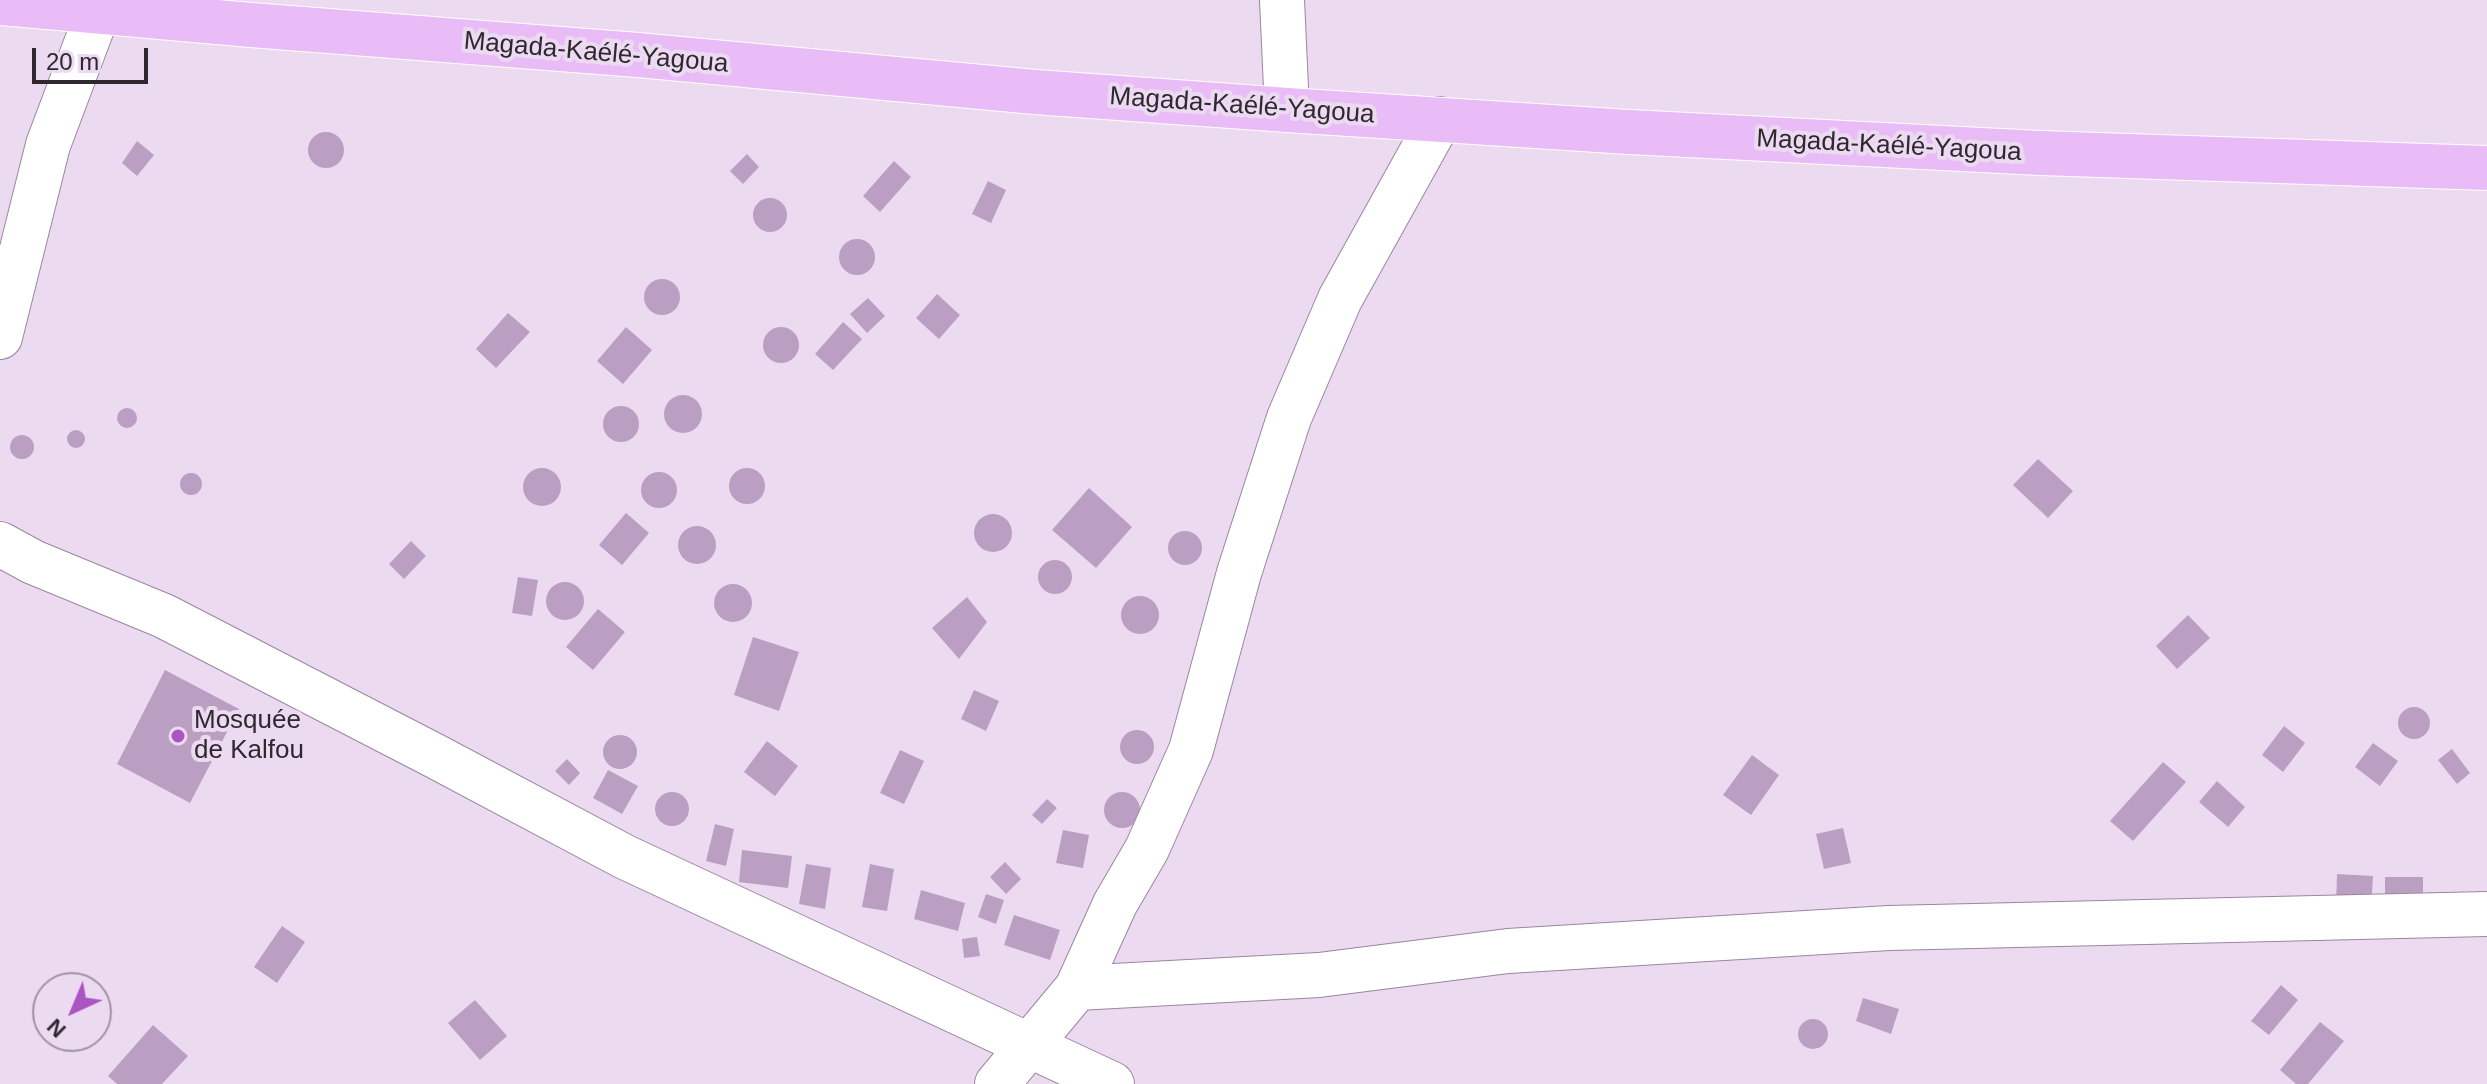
<!DOCTYPE html>
<html>
<head>
<meta charset="utf-8">
<style>
	body { margin:0 }
	#map { position:relative; width:2487px; height:1084px; overflow:hidden; background:#ecdaf1; font-family:Helvetica,sans-serif }
	canvas { display:block }
	.north { position:absolute; left:32px; top:972px; width:80px; height:80px; box-sizing:border-box; background:#ecdaf1; border:2px solid #a093a4; border-radius:50%; rotate:224deg; font-size:22px; font-weight:700; line-height:32px; text-align:center; color:#2f2831 }
	.north::after { content:''; display:block; margin:auto; width:28px; height:36px; background:#ab55c3; clip-path:polygon(50% 0,100% 100%,50% 72%,0 100%) }
	.scale { position:absolute; left:32px; top:48px; width:116px; height:36px; box-sizing:border-box; border:4px solid #2f2831; border-top:0; padding-left:10px; font-size:24px; line-height:28px; white-space:nowrap; color:#2f2831; -webkit-text-stroke:6px #ecdaf1; paint-order:stroke }
</style>
</head>
<body>
<div id="map">
<canvas width="2487" height="1084"></canvas>
<div class="north">N</div>
<div class="scale">20 m</div>
</div>
<script>
const ctx = document.querySelector('canvas').getContext('2d');
ctx.lineJoin = 'round';
function fillPath(path, color) {
  ctx.fillStyle = color;
  ctx.fill(path, 'evenodd');
}
function shape(rows) {
  const path = new Path2D();
  for (const r of rows) {
    if (r.length === 3) {
      path.moveTo(r[0] + r[2], r[1]);
      path.arc(r[0], r[1], r[2], 0, 2 * Math.PI);
      continue;
    }
    path.moveTo(r[0], r[1]);
    for (let i = 2; i < r.length; i += 2) path.lineTo(r[i], r[i + 1]);
  }
  return path;
}
function stroke(path, color, width, dash) {
  ctx.strokeStyle = color;
  ctx.lineWidth = width;
  ctx.lineCap = dash ? 'butt' : 'round';
  ctx.setLineDash(dash || []);
  ctx.stroke(path);
}
function drawText(font, color, halo, rows, align = 'center') {
  ctx.font = font + ' Helvetica,sans-serif';
  ctx.lineWidth = 8;
  ctx.setLineDash([]);
  ctx.textBaseline = 'middle';
  ctx.strokeStyle = halo;
  ctx.fillStyle = color;
  for (const [text, x, y, turn = 0] of rows) {
    ctx.save();
    ctx.translate(x, y);
    ctx.rotate((+turn || 0) * Math.PI / 180);
    ctx.textAlign = isNaN(turn) ? turn : align;
    if (halo) ctx.strokeText(text, 0, 0);
    ctx.fillText(text, 0, 0);
    ctx.restore();
  }
}
fillPath(shape([
	[326,150,18],
	[137,141,154,155,137,176,122,163],
	[747,154,759,167,743,184,730,171],
	[894,161,911,177,880,212,863,196],
	[988,181,1006,190,991,223,972,214],
	[770,215,17],
	[857,257,18],
	[662,297,18],
	[937,294,960,315,939,339,916,318],
	[868,298,885,316,867,333,850,314],
	[508,313,530,332,496,368,476,349],
	[843,322,862,339,833,370,815,354],
	[781,345,18],
	[626,327,652,350,623,384,597,361],
	[683,414,19],
	[621,424,18],
	[127,418,10],
	[76,439,9],
	[22,447,12],
	[2038,459,2073,491,2048,518,2013,485],
	[747,486,18],
	[542,487,19],
	[659,490,18],
	[191,484,11],
	[1089,488,1132,527,1096,568,1052,530],
	[626,513,649,533,622,565,599,545],
	[993,533,19],
	[697,545,19],
	[1185,548,17],
	[411,541,426,556,404,579,389,564],
	[1055,577,17],
	[518,577,538,580,532,616,512,613],
	[565,601,19],
	[733,603,19],
	[1140,615,19],
	[967,597,987,622,959,659,932,628],
	[598,609,625,632,593,670,566,647],
	[2188,615,2210,638,2177,669,2156,646],
	[753,637,799,652,779,711,734,695],
	[165,670,239,709,190,803,117,764],
	[974,690,999,701,986,731,961,719],
	[2414,723,16],
	[2284,726,2305,743,2283,772,2262,755],
	[1137,747,17],
	[620,752,17],
	[767,741,798,766,775,796,744,772],
	[2373,743,2398,761,2380,786,2355,767],
	[2452,749,2470,773,2457,784,2438,760],
	[900,750,924,761,904,804,880,793],
	[1752,755,1779,775,1751,815,1723,795],
	[567,759,580,773,569,785,555,771],
	[2163,762,2186,782,2133,841,2110,821],
	[608,770,638,786,622,814,593,798],
	[2217,781,2245,807,2228,827,2199,802],
	[1122,810,18],
	[672,809,17],
	[1047,799,1057,808,1042,824,1032,815],
	[715,824,734,829,726,866,706,861],
	[1843,828,1851,863,1824,869,1816,834],
	[1063,830,1089,835,1083,868,1056,863],
	[742,850,792,856,788,888,739,882],
	[1005,862,1021,879,1006,894,990,877],
	[806,864,831,868,825,909,799,904],
	[870,864,894,869,887,911,862,907],
	[2337,874,2373,876,2371,909,2336,907],
	[2385,877,2423,877,2423,908,2385,907],
	[921,890,965,903,958,931,914,919],
	[986,894,1004,900,996,924,978,917],
	[1014,915,1060,930,1050,960,1004,945],
	[282,926,305,942,277,983,254,967],
	[977,937,980,956,964,958,962,939],
	[2281,985,2298,1000,2269,1035,2251,1021],
	[1863,998,1899,1009,1891,1034,1856,1021],
	[475,1000,507,1036,480,1060,448,1023],
	[1813,1034,15],
	[2320,1022,2344,1041,2308,1084,2296,1084,2280,1070],
	[153,1025,188,1056,162,1084,117,1084,108,1076]
]), '#ba9fc3');
const street = shape([
	[1282,0,1287,110],
	[0,337,48,145,98,12],
	[0,544,33,562,164,616,435,756,625,857,1112,1084],
	[1077,988,1115,904,1147,849,1191,750,1239,573,1289,418,1340,299,1440,119],
	[997,1084,1077,988,1319,975,1508,951,1889,928,2487,914]
]);
const highway = shape([
	[0,3,251,25,638,55,1035,92,1287,110,1629,132,2040,153,2487,168]
]);
stroke(street, '#98879d', 46);
stroke(highway, '#fff', 46);
stroke(street, '#fff', 44);
stroke(highway, '#e9bcf7', 44);
for (const [x, y, r, color] of [
	[178,736,8,"#ab55c3"]
]) {
  const dot = new Path2D();
  dot.arc(x, y, r, 0, 2 * Math.PI);
  ctx.fillStyle = color;
  ctx.fill(dot);
  stroke(dot, '#ecdaf1', 3);
}
drawText('26px', '#2f2831', '#ecdaf1', [
	["Magada-Kaélé-Yagoua",596,53,5],
	["Magada-Kaélé-Yagoua",1242,106,4],
	["Magada-Kaélé-Yagoua",1889,146,3]
]);
drawText('26px', '#2f2831', '#ecdaf1', [
	["Mosquée",194,721],
	["de Kalfou",194,751]
], 'left');
</script>
</body>
</html>
